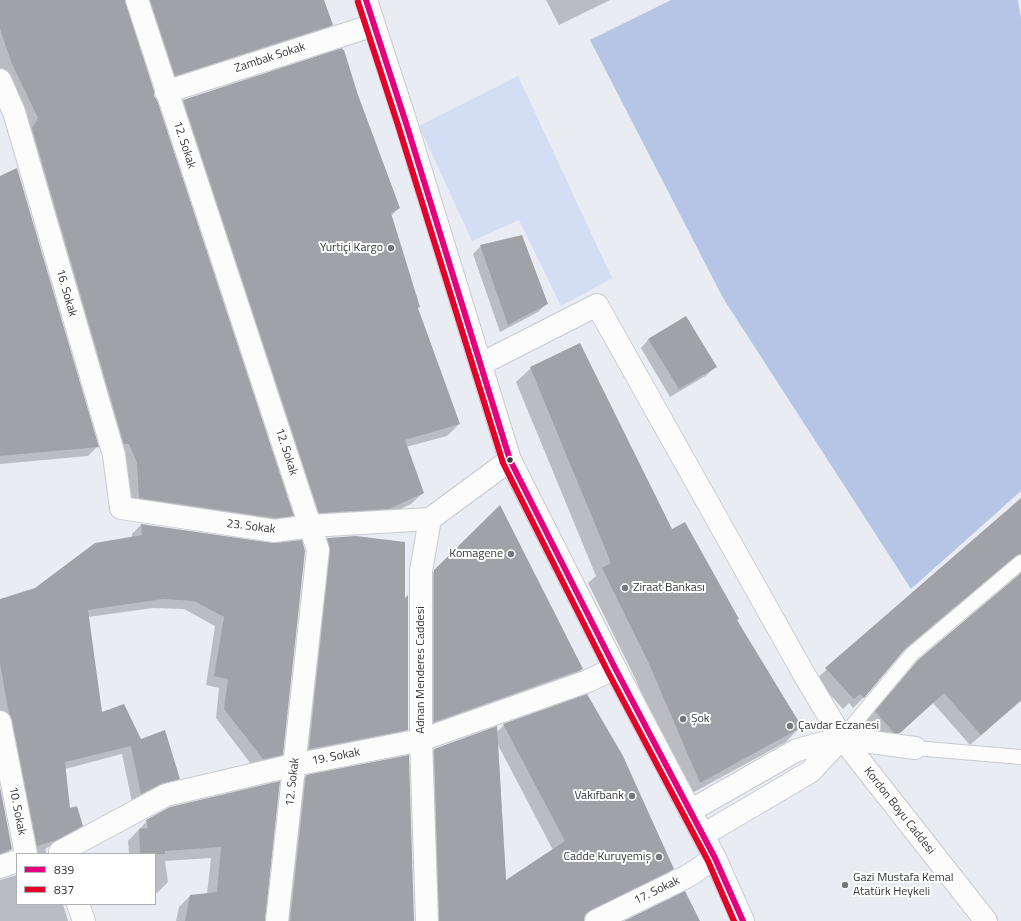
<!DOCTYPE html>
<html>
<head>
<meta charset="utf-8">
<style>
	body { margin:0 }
	#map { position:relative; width:1021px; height:921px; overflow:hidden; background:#eaecf3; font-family:"Titillium Web",sans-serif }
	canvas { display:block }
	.legend { position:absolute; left:16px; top:853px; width:140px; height:52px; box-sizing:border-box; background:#fff; border:1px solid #afafb1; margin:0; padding:5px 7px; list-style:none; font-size:12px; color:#36383c }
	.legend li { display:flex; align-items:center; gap:8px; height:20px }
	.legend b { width:20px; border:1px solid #afafb1 }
</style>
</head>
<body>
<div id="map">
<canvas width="1021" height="921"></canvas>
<ul class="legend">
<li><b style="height:5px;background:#e5007d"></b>839</li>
<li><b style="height:5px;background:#e4002b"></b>837</li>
</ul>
</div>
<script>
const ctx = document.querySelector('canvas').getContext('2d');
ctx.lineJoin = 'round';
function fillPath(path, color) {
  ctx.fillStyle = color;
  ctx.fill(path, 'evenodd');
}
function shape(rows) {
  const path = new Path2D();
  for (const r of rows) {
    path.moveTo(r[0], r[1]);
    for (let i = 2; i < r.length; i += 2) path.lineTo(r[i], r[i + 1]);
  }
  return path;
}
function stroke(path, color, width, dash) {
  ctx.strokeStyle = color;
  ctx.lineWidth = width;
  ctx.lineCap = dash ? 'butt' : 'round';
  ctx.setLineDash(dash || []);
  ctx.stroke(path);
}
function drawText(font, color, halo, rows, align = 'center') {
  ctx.font = font + ' "Titillium Web",sans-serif';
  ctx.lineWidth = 4;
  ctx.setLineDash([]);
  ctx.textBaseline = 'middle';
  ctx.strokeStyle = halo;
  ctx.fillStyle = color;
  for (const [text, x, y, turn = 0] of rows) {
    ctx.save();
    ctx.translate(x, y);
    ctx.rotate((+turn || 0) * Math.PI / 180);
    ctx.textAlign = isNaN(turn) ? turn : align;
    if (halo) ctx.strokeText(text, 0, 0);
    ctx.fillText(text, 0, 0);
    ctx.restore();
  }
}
fillPath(shape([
	[518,76,612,278,561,306,519,220,472,241,419,126]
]), '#d3ddf4');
fillPath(shape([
	[671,0,1018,0,1021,18,1021,491,911,589,723,298,590,40]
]), '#b6c5e6');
fillPath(shape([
	[0,0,124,0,153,97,292,515,281,527,128,509,0,73],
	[130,0,323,0,332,25,321,36,164,87],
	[546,0,610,0,559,25],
	[357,96,399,208,391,216,417,308,459,424,447,436,406,447,423,493,411,504,377,520,307,524,172,112,184,101],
	[481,246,547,303,538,312,500,332,473,254],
	[649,339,715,367,707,375,670,397,641,348],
	[531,368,671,531,736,620,800,727,786,742,685,797,636,680,588,583,596,576,516,382],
	[0,434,97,447,88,456,0,464],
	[1021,499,1021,701,970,745,933,703,888,743,884,743,865,722,908,672,919,661,1019,576,1019,571,1013,564,1008,564,1004,566,901,653,863,698,853,708,849,703,843,709,816,679],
	[500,506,582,669,567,685,418,737,419,586],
	[141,525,273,544,282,754,273,764,254,768,216,718,219,688,206,685,215,626,184,609,153,608,88,617,101,713,140,740,179,779,170,788,132,802,122,754,65,769,69,810,82,825,73,834,45,849,47,854,28,854,0,723,0,600,36,589,132,538,132,534],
	[327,539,404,601,408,729,395,741,297,761,316,550],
	[587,696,673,869,662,880,583,918,583,921,429,921,423,761,434,750,497,732,504,725],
	[498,745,553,850,506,881],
	[306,776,413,921,280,921,295,787],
	[279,782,264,921,176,921,179,907,190,896,207,894,211,858,165,861,168,882,157,893,155,893,155,854,129,854,128,841,147,821],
	[0,792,11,849,0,859],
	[17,875,17,904,63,904,68,921,0,921,0,880]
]), '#0003');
fillPath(shape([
	[0,0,125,0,154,91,154,96,157,100,294,516,275,518,139,498,137,463,129,444,124,444,32,128,38,118,12,64,0,29],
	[150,0,324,0,333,25,175,76],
	[342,48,343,50,344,50,358,95,400,208,391,213,420,307,418,308,460,424,405,440,424,493,389,509,319,513,183,100],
	[17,168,99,447,0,456,0,176],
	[522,235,548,304,508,325,480,245],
	[686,316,717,367,679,389,648,339],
	[580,343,672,529,685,522,739,619,737,620,802,727,700,783,650,666,602,568,611,563,530,367],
	[1021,498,1021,554,1016,556,906,648,864,698,860,694,854,699,825,668],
	[500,505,583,669,434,722,434,570],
	[141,524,273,543,302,540,305,551,283,755,263,759,224,709,228,679,214,676,224,617,194,601,163,599,88,610,102,712,124,704,141,739,165,730,180,779,160,784,141,794,131,746,65,762,70,808,77,806,83,826,57,840,37,846,12,720,9,714,0,663,0,599,35,588,95,543,142,535],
	[356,536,405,542,405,598,408,595,408,730,309,749,330,551,327,538],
	[1021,573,1021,700,981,735,944,693,900,733,894,733,875,711,918,660],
	[587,694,623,756,674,869,591,910,585,914,584,921,439,921,434,749,497,726,506,880,565,841,503,724],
	[409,755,414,921,290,921,306,775],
	[280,781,265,921,185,921,190,895,217,892,221,847,165,851,165,854,140,854,139,829,148,828,146,820,170,807],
	[0,787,12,849,0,854],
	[685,891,700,921,624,921]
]), '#a0a2a7');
const lane = shape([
	[842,738,912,654,1021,562],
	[915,748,1021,757]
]);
const street = shape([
	[137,0,318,550,277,921],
	[0,80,14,112,114,455,121,508,275,531,310,526,430,519],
	[166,92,374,25],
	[481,364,597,305,805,676,842,738,986,921],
	[0,722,26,854],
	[842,738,915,748],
	[690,811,797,750,842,738,810,772,703,835],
	[60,852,166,795,294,765,421,740,588,681,615,668],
	[0,867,17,861],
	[78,904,84,921],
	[596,921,688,876,715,858]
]);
const secondary = shape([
	[366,0,406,123,510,460,615,668,715,858,743,921],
	[427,921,421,740,421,571,430,519,510,460]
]);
stroke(lane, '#c8cacf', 16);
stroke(street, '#c8cacf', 24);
stroke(secondary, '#c8cacf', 24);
stroke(lane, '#fcfcfd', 14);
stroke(street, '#fcfcfd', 22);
stroke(secondary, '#fcfcfd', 22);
stroke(shape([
	[366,0,406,123,510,460,615,668,715,858,743,921]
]), '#e5007d', 6);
stroke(shape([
	[358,2,398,125,503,463,608,672,708,861,734,921]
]), '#e4002b', 6);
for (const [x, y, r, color] of [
	[391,248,4,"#75777c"],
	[510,460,3.5,"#36383c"],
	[511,554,4,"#75777c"],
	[625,588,4,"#75777c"],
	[683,719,4,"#75777c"],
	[790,726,4,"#75777c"],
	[632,796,4,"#75777c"],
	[659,857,4,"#75777c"],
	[845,885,4,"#75777c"]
]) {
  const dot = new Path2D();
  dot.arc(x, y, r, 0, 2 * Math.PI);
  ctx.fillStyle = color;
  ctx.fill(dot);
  stroke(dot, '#fff', 1.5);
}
drawText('12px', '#36383c', '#fff', [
	["Zambak Sokak",270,58,-18],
	["12. Sokak",184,145,72],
	["16. Sokak",66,293,74],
	["12. Sokak",286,452,72],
	["23. Sokak",251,527,7],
	["Adnan Menderes Caddesi",421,670,-90],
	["19. Sokak",336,757,-11],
	["12. Sokak",293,782,-84],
	["10. Sokak",17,811,79],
	["Kordon Boyu Caddesi",899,811,52],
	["17. Sokak",657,891,-26]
]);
drawText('12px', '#36383c', '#fff', [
	["Yurtiçi Kargo",383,248],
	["Komagene",503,554],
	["Ziraat Bankası",633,588,"left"],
	["Şok",691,719,"left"],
	["Çavdar Eczanesi",798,726,"left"],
	["Vakıfbank",624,796],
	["Cadde Kuruyemiş",651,857],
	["Gazi Mustafa Kemal",853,878,"left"],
	["Atatürk Heykeli",853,892,"left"]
], 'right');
</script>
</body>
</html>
